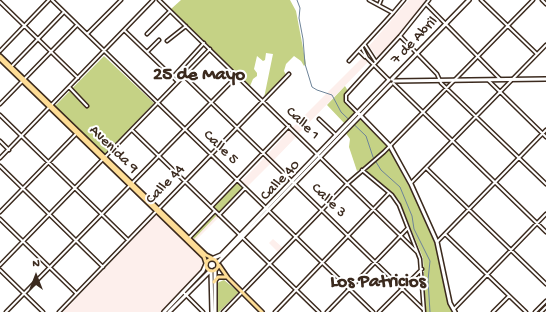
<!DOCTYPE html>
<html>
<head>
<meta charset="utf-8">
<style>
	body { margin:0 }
	#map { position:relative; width:546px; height:312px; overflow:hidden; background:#fff; font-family:"Gochi Hand",sans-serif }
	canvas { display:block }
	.north { position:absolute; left:16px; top:256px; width:40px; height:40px; -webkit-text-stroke:3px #fff; paint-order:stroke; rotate:0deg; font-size:11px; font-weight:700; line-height:16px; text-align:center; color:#3b2a1e }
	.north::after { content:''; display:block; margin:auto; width:14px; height:18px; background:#3b2a1e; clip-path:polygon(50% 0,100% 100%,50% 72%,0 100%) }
</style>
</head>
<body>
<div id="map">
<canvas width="546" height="312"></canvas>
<div class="north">N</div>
</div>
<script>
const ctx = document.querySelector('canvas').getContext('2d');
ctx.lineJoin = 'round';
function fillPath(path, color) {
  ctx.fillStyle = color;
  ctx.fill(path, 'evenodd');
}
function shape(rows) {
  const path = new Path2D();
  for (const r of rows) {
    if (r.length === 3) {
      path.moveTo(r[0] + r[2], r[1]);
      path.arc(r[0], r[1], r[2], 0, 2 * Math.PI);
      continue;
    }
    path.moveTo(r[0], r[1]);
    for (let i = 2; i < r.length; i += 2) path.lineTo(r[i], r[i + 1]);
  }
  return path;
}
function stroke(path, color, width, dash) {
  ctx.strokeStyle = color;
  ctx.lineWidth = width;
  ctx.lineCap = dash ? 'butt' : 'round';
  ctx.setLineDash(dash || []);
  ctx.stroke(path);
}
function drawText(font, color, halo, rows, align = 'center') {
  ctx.font = font + ' "Gochi Hand",sans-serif';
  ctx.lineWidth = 4;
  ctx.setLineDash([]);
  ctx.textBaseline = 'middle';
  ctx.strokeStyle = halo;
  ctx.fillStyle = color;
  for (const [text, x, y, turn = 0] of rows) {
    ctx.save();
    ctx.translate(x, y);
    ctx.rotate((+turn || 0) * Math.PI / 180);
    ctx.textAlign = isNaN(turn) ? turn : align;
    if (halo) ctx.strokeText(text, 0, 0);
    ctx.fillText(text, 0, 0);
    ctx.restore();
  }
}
fillPath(shape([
	[409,0,427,0,399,35,377,57,369,46],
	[363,57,368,62,298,134,292,128],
	[290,130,297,136,273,161,267,155],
	[265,157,271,163,247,187,241,182],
	[215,213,219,217,195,241,192,238],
	[157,214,202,259,204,266,203,269,161,312,63,312],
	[273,239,282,247,278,252,269,243]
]), '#fdefec');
fillPath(shape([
	[181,0,290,0,296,11,306,64,304,66,301,61,294,56,286,64,284,71,286,75,264,98,273,54,266,53,265,60,263,61,257,56,254,69,257,73,257,76,253,79,250,86,171,9],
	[104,56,154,103,105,155,55,106],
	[345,86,348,91,344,96,345,101,356,112,345,124,327,105],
	[361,117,387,145,413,194,437,249,452,312,426,312,423,258,399,200,366,171,364,167,357,171,349,147,350,139,345,132],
	[237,182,243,188,219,213,213,207],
	[215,214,217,215,194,239,192,237],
	[224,280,239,292,219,312,217,312,217,283]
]), '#c5d285');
stroke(shape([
	[297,0,300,8,299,18,303,39,305,64,312,87,317,90,332,95,341,112,366,136,373,157,381,170,400,187,412,216,414,229,430,261,428,280,430,312]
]), '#6d8398', 1);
const street = shape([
	[52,0,373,312],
	[159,0,417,252],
	[481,0,537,54],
	[542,0,546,4],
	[0,2,78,78],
	[426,4,500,79],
	[379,5,381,0],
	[393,13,404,0],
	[125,31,178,82],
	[87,34,121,0],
	[147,34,170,11],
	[400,36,437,74,441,83,546,184],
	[167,41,186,26],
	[365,45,376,62],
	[362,48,367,58,389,80],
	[0,51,49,0],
	[359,51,365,57],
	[147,52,159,40],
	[349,61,393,13,369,0],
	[11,67,64,12],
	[184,76,423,309],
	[173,77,204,43],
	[488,80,546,137],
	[393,83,546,232],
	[69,87,87,106],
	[0,104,77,25],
	[358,113,346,101,346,95,400,36,429,0],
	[0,115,128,240],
	[319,119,336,135],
	[132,130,319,312],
	[0,141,9,150],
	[0,158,153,0],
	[0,166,103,267],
	[426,168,546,284],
	[362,170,392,195,399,205,420,259,424,312],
	[411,183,546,45],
	[211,207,289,126],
	[0,212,76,134],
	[219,215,245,188],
	[0,219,76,293],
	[445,234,526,312],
	[189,238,215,211],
	[437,242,546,130],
	[0,265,210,49],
	[0,270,43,312],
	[183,292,203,312],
	[454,309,546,214],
	[6,312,237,76],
	[59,312,289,74],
	[223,312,347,184,384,152,533,0],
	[275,312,389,193],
	[327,312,408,228],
	[379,312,422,269],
	[493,312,509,296],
	[535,312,546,301],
	[541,312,546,307]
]);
const secondary = shape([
	[392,79,469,0],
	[394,81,546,79],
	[359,114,390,146,411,184,437,242,450,303,455,312],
	[214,258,221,255,389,80],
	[218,262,391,84],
	[211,271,212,312],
	[164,312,203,271,206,264],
	[169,312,210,271],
	[215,312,215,270]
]);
const primary = shape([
	[0,56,206,255,212,258],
	[0,59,204,257,206,263],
	[212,265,6],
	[219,265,228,278,262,312],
	[214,282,218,277,226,277]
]);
stroke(street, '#3b2a1e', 5);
stroke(secondary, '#3b2a1e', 6);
stroke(primary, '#3b2a1e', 6);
stroke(street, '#fff', 2);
stroke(secondary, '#fff', 3);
stroke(primary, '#fedd96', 3);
drawText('15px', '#3b2a1e', '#fff', [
	["7 de Abril",415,41,-46],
	["Calle 1",302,124,44],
	["Calle 5",220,148,44],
	["Avenida 9",113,150,44],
	["Calle 40",281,181,-46],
	["Calle 44",166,185,-46],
	["Calle 3",328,201,44]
]);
drawText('bold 19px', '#3b2a1e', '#fff', [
	["25 de Mayo",199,76],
	["Los Patricios",378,283]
]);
</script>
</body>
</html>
